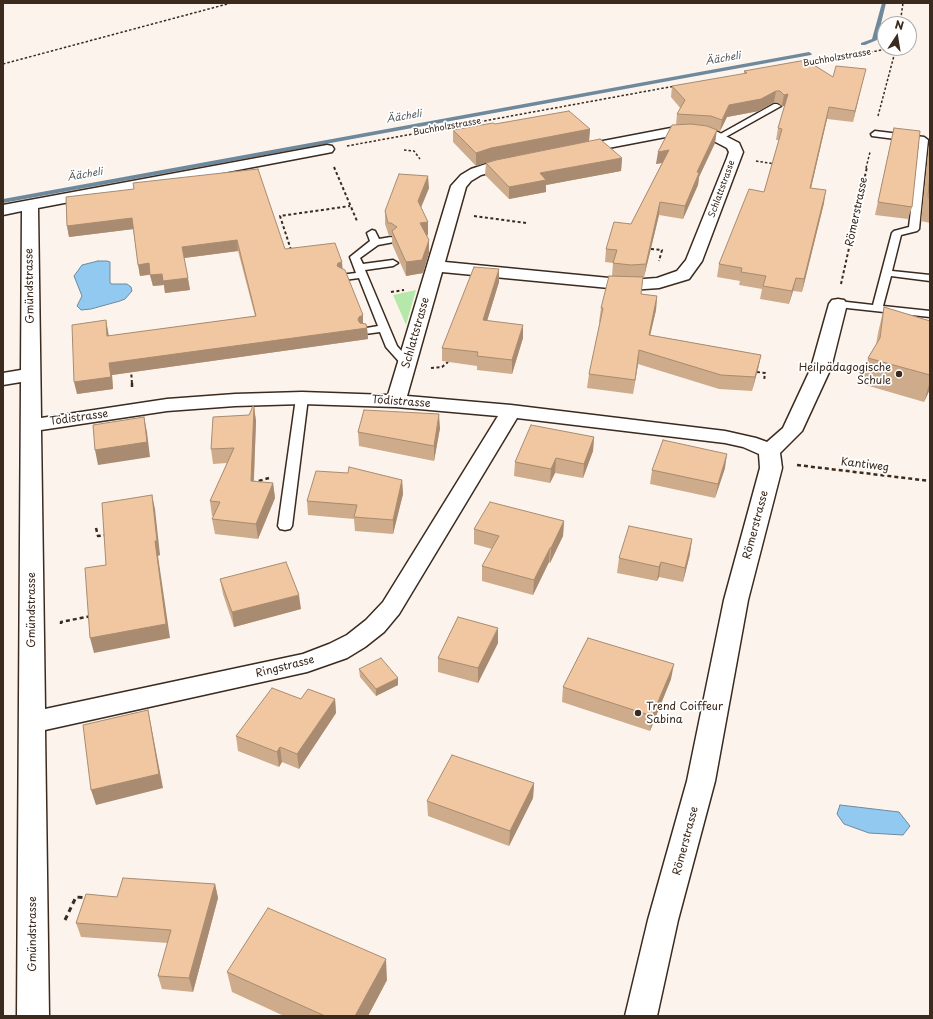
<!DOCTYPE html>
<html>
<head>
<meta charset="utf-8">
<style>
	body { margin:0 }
	#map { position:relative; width:933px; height:1019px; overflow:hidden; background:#fcf4ec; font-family:"Playpen Sans",sans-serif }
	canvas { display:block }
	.frame { position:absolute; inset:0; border:4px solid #3b2a1e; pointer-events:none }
	.north { position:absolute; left:877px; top:16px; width:40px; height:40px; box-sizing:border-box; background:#fff; border:1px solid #b1aaa5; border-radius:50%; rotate:12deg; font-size:11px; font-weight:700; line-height:16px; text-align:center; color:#3b2a1e }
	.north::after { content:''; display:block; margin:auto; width:14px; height:18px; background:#3b2a1e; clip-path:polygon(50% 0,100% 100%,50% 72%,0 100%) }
</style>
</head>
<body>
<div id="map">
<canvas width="933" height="1019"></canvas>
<div class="frame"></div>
<div class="north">N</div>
</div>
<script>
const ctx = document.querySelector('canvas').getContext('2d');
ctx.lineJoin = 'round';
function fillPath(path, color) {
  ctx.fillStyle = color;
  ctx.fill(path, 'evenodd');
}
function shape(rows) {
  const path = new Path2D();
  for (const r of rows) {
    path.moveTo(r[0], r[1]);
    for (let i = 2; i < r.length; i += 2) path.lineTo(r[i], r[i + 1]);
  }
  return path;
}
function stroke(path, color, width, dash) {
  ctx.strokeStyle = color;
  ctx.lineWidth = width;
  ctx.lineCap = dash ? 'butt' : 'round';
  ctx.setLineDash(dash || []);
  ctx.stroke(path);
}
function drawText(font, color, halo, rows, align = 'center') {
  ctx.font = font + ' "Playpen Sans",sans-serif';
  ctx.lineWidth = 3.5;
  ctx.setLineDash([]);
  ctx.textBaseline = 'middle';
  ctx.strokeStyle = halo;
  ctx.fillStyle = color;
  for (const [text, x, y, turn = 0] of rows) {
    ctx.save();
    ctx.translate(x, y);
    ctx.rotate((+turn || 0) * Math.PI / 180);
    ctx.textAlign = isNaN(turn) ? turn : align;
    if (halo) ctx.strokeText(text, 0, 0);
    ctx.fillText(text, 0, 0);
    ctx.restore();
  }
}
fillPath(shape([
	[416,290,406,325,393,295]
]), '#b5e8a9');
const water = shape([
	[98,261,107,261,110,262,110,283,112,284,127,284,131,287,132,291,125,299,120,301,91,309,81,310,77,306,82,296,74,276,82,265,98,261],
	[840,805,899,812,910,826,903,835,869,833,844,824,837,814,840,805]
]);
fillPath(water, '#91c9f0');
stroke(water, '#6f899c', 1);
fillPath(shape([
	[882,3,886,3,877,40,865,45,861,45,861,43,872,39,882,3],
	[809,52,812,54,811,55,3,203,3,199,809,52]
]), '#6f899c');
const service = shape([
	[774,104,777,104,781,106,722,139,719,140,715,137,774,104],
	[875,131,924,137,928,140,919,229,917,231,901,235,892,271,930,275,930,281,891,276,883,306,930,311,930,317,838,307,833,304,838,301,873,305,892,233,894,231,909,227,919,142,872,136,871,134,875,131],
	[372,230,375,231,379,239,391,237,396,240,394,242,378,245,360,258,363,264,393,260,398,263,393,266,365,270,397,346,413,364,411,366,403,366,386,347,380,332,365,334,361,333,360,331,361,329,378,326,359,278,344,280,339,277,340,275,356,273,350,257,370,241,367,233,372,230],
	[302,394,306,396,308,398,292,526,290,529,285,530,280,529,278,526,296,398,298,396,302,394]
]);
const minor = shape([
	[676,127,714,130,739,143,743,152,702,261,689,279,659,288,630,290,442,272,407,396,511,405,725,431,756,438,767,442,783,428,811,368,829,304,832,300,838,299,844,300,847,304,831,368,802,431,780,453,782,468,748,600,715,781,678,920,657,1016,625,1016,648,920,687,781,724,600,760,468,759,454,743,447,725,443,517,418,399,614,384,632,365,647,347,658,307,672,45,730,49,1016,17,1016,21,382,3,385,3,373,21,370,22,211,3,215,3,205,327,145,332,146,334,149,332,152,327,153,38,208,41,418,167,399,235,394,302,392,388,395,451,186,461,175,471,169,486,164,514,157,519,159,522,162,519,165,481,175,471,181,466,187,445,262,630,280,657,278,677,271,686,260,727,158,729,152,727,148,706,137,676,135,577,154,572,153,570,150,572,147,577,146,676,127],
	[302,404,396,407,498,416,383,602,366,620,347,635,329,644,303,654,45,709,41,430,167,411,235,406,302,404]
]);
stroke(service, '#3b2a1e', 3);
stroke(minor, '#3b2a1e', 3);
stroke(shape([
	[900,24,903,3],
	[3,64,231,3],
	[808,64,892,48],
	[878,116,896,48],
	[347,146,675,86],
	[404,150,414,151,420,159],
	[756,161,775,164],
	[866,168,870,152]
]), '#3b2a1e', 1.5, [2.5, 2]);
stroke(shape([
	[334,167,357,221],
	[474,216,526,223],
	[651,249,662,250,659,261],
	[291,250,280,216,350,206],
	[841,284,867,167],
	[391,292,404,290],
	[431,368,442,367,448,362],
	[131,369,132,384],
	[757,372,765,373,764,381]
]), '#3b2a1e', 2, [3, 2.5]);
stroke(shape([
	[132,383,132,388],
	[797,465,930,481],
	[252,483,269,478],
	[96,528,98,536,107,535],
	[61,624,61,622,91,616]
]), '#3b2a1e', 2.5, [4, 3]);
stroke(shape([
	[65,920,76,897,88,898]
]), '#3b2a1e', 3, [5, 4]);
fillPath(service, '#fff');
fillPath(minor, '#fff');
fillPath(shape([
	[744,71,833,77,863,80,853,122,827,119,811,188,824,203,802,292,793,291,789,304,760,299,762,289,739,285,740,281,717,277,719,264,764,192,779,140,776,140,778,128,785,106,782,106,778,103,774,102,759,111,727,117,720,131,716,130,715,143,699,177,698,185,683,219,659,215,644,277,643,278,641,294,657,296,656,310,650,335,761,355,758,369,752,391,719,389,638,364,633,394,587,388,589,374,600,322,599,322,601,308,612,276,613,263,605,262,606,249,631,224,662,163,656,164,676,125,677,114,681,109,671,97,672,86,744,74],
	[495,124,590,129,589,141,622,158,621,171,546,185,546,192,509,199,485,175,486,163,558,147,491,161,476,166,453,142,453,130],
	[894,128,912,207,908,219,875,215],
	[930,141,930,223,921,221,929,144],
	[429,188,421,208,428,222,428,235,427,236,429,253,423,273,406,276,392,244,392,236,389,236,385,224,385,211],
	[66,197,285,249,342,269,363,315,363,323,367,328,368,339,112,375,113,389,77,394,106,320,109,336,255,316,238,251,184,258,190,290,165,293,164,285,153,286,150,275,140,276,133,229,69,237,67,226],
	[499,282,487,321,523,338,512,374,477,370,477,366,442,361,442,348],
	[884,307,930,321,930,389,924,402,862,384,868,358,876,345,878,333],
	[254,407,256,421,254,481,273,483,275,498,258,539,215,534,212,519,214,516,212,516,210,501,227,463,213,464,211,449,249,415],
	[440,428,434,461,359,446,358,432],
	[594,437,593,451,583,478,555,473,550,483,514,476,515,462],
	[725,468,715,498,650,484,652,470],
	[348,473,402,480,403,494,393,534,355,531,354,519,308,515,307,501],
	[564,521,563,536,550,563,549,562,533,595,482,581,482,566,492,549,474,544,474,529],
	[690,554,683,582,659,577,657,581,617,573,619,558],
	[220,579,301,609,234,627,223,594],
	[498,643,478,683,438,672,438,658],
	[359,669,398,685,376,696,360,677],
	[671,679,650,731,562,702,563,687],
	[301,699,335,699,336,713,299,769,282,762,279,767,238,751,236,736],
	[534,783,533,798,509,846,428,816,427,801],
	[215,884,218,898,193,992,162,989,158,976,168,943,81,937,76,923,117,897],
	[227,972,387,980,368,1016,284,1016,232,992]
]), '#ceab8a');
fillPath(shape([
	[866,69,863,80,853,122,855,111],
	[776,91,774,102,759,111,727,117,720,131,722,120,729,105],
	[788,94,787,106,782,106,784,95],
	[829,107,827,119,808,201,810,188],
	[590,129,589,141,491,161,476,166,476,153,491,148],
	[717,130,715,143,699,177,698,185,683,219,685,206,697,172],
	[669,150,667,162,656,164,658,152],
	[622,158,621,171,546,185,546,192,509,199,509,187,540,173],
	[428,176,429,188,418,214,418,201],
	[826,190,824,203,802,292,804,279],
	[660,202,659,215,644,277,646,264],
	[132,218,134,229,69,237,67,226],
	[428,222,428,235,421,236,420,223],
	[237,240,238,251,184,258,182,247],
	[429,240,429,253,423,273,406,276,406,262],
	[342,262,343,273,337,266,338,263],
	[149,263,151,274,140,276,138,265],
	[499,269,499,282,483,334,483,320],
	[162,274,188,278,190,290,165,293,164,285,153,286,150,275],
	[796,278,793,291,789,304,792,291],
	[657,296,656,310,647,349,649,335],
	[363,315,363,327,367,328,368,339,112,375,113,389,77,394,74,382,109,363,358,320,359,317],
	[106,320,108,332,110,348,107,336],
	[523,325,523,338,512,374,512,360],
	[639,350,638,364,633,394,635,380],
	[761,355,758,369,752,391,755,377],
	[930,381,930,389,924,402],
	[254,407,256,421,253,496,251,481],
	[439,414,440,428,434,461,434,446],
	[144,417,147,432,150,457,98,465,95,450],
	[594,437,593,451,583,478,584,464],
	[727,454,725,468,715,498,718,484],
	[556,458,555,473,550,483,551,469],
	[402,480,403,494,393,534,393,520],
	[273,483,275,498,258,539,256,524],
	[152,495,155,509,160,555,158,556,170,638,94,653,90,638,155,541],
	[564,521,563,536,550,563,551,548],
	[692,539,690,554,683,582,685,568],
	[550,548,549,562,533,595,534,580],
	[661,562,659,577,657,581,659,567],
	[299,595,301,609,234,627,232,612],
	[498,628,498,643,478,683,478,668],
	[674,664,671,679,650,731,652,716],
	[398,678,398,685,376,696,376,689],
	[335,699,336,713,299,769,297,754],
	[148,710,151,725,163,788,96,805,91,790],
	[280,747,282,762,279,767,277,752],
	[534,783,533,798,509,846,510,831],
	[215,884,218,898,193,992,189,978],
	[386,959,387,980,368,1016,355,1016]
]), '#a88b70');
const building = shape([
	[806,60,833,77,836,66,866,69,855,111,829,107,810,188,826,190,804,279,796,278,792,291,763,286,766,276,741,272,742,268,719,264,749,189,764,192,782,129,778,128,788,94,784,95,780,91,776,91,761,99,729,105,722,120,711,116,677,114,685,100,672,86,747,73,744,71,806,60],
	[569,111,590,129,491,148,476,153,453,130,493,123,495,124,569,111],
	[691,124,707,126,717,130,697,172,699,173,685,206,660,202,646,264,631,265,613,263,617,250,606,249,614,222,631,224,669,150,658,152,672,125,691,124],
	[894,128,920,131,912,207,878,202,894,128],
	[600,139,622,158,540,173,546,180,509,187,486,163,496,160,600,139],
	[258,169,285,249,335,243,342,262,338,263,337,266,345,270,363,315,359,317,358,320,360,323,366,324,367,328,109,363,111,377,74,382,72,325,106,320,107,336,256,316,237,240,182,247,188,278,163,281,162,274,150,275,149,263,138,265,132,218,67,226,66,197,134,189,133,183,258,169],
	[930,172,930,198,928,197,930,172],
	[399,174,428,176,418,201,428,222,420,223,429,240,422,260,406,262,392,231,397,227,391,223,388,223,385,211,399,174],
	[474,267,499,269,483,320,523,325,512,360,477,356,478,352,442,348,474,267],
	[609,276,643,277,641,294,657,296,649,335,761,355,755,377,721,375,639,350,635,380,589,374,603,308,601,308,609,276],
	[884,307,930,321,930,375,868,358,880,338,884,307],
	[253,406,254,407,251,481,273,483,256,524,212,519,220,502,210,501,234,448,211,449,213,417,249,415,253,406],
	[364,410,439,414,434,446,358,432,364,410],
	[144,417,147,442,95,450,93,425,144,417],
	[531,425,594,437,584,464,556,458,551,469,515,462,531,425],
	[663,440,727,454,718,484,652,470,663,440],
	[349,467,402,480,393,520,354,517,357,505,307,501,316,471,348,473,349,467],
	[152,495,157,541,155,541,166,624,90,638,85,568,106,565,102,503,152,495],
	[490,502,564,521,551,548,550,548,534,580,482,566,499,536,474,529,490,502],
	[629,526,692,539,685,568,661,562,659,567,619,558,629,526],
	[286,562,299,595,232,612,220,579,286,562],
	[458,617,498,628,478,668,438,658,458,617],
	[588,638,674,664,652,716,563,687,588,638],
	[381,658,398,678,376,689,359,669,381,658],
	[272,688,301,699,308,689,335,699,297,754,280,747,277,752,236,736,272,688],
	[148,710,159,774,91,790,83,725,148,710],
	[452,755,534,783,510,831,427,801,452,755],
	[123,878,215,884,189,978,158,976,171,930,76,923,86,894,117,897,123,878],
	[268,908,386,959,355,1016,325,1016,227,972,268,908]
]);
fillPath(building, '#f0c7a0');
stroke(building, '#a88b70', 1);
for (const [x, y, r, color] of [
	[899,374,4,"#3b2a1e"],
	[638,713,4,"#3b2a1e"]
]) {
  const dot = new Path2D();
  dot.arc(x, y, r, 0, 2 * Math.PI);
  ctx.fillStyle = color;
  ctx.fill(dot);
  stroke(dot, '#fff', 1.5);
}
drawText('9px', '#3b2a1e', '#fff', [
	["Buchholzstrasse",837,58,-10],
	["Buchholzstrasse",447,127,-10],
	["Schlattstrasse",722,189,-70]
]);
drawText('italic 10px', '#555a5d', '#fff', [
	["Äächeli",723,59,-10],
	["Äächeli",404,117,-10],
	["Äächeli",85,175,-10]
]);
drawText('11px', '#3b2a1e', '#fff', [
	["Römerstrasse",857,212,-78],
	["Gmündstrasse",30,286,-91],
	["Schlattstrasse",416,333,-74],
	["Tödistrasse",401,402,4],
	["Tödistrasse",79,418,-8],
	["Kantiweg",865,465,7],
	["Römerstrasse",756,525,-75],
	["Gmündstrasse",32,610,-90],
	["Ringstrasse",285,667,-14],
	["Römerstrasse",686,841,-75],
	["Gmündstrasse",33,934,-90]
]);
drawText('11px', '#3b2a1e', '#fff', [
	["Heilpädagogische",891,368],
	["Schule",891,381],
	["Trend Coiffeur",646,707,"left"],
	["Sabina",646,720,"left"]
], 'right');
</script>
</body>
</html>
